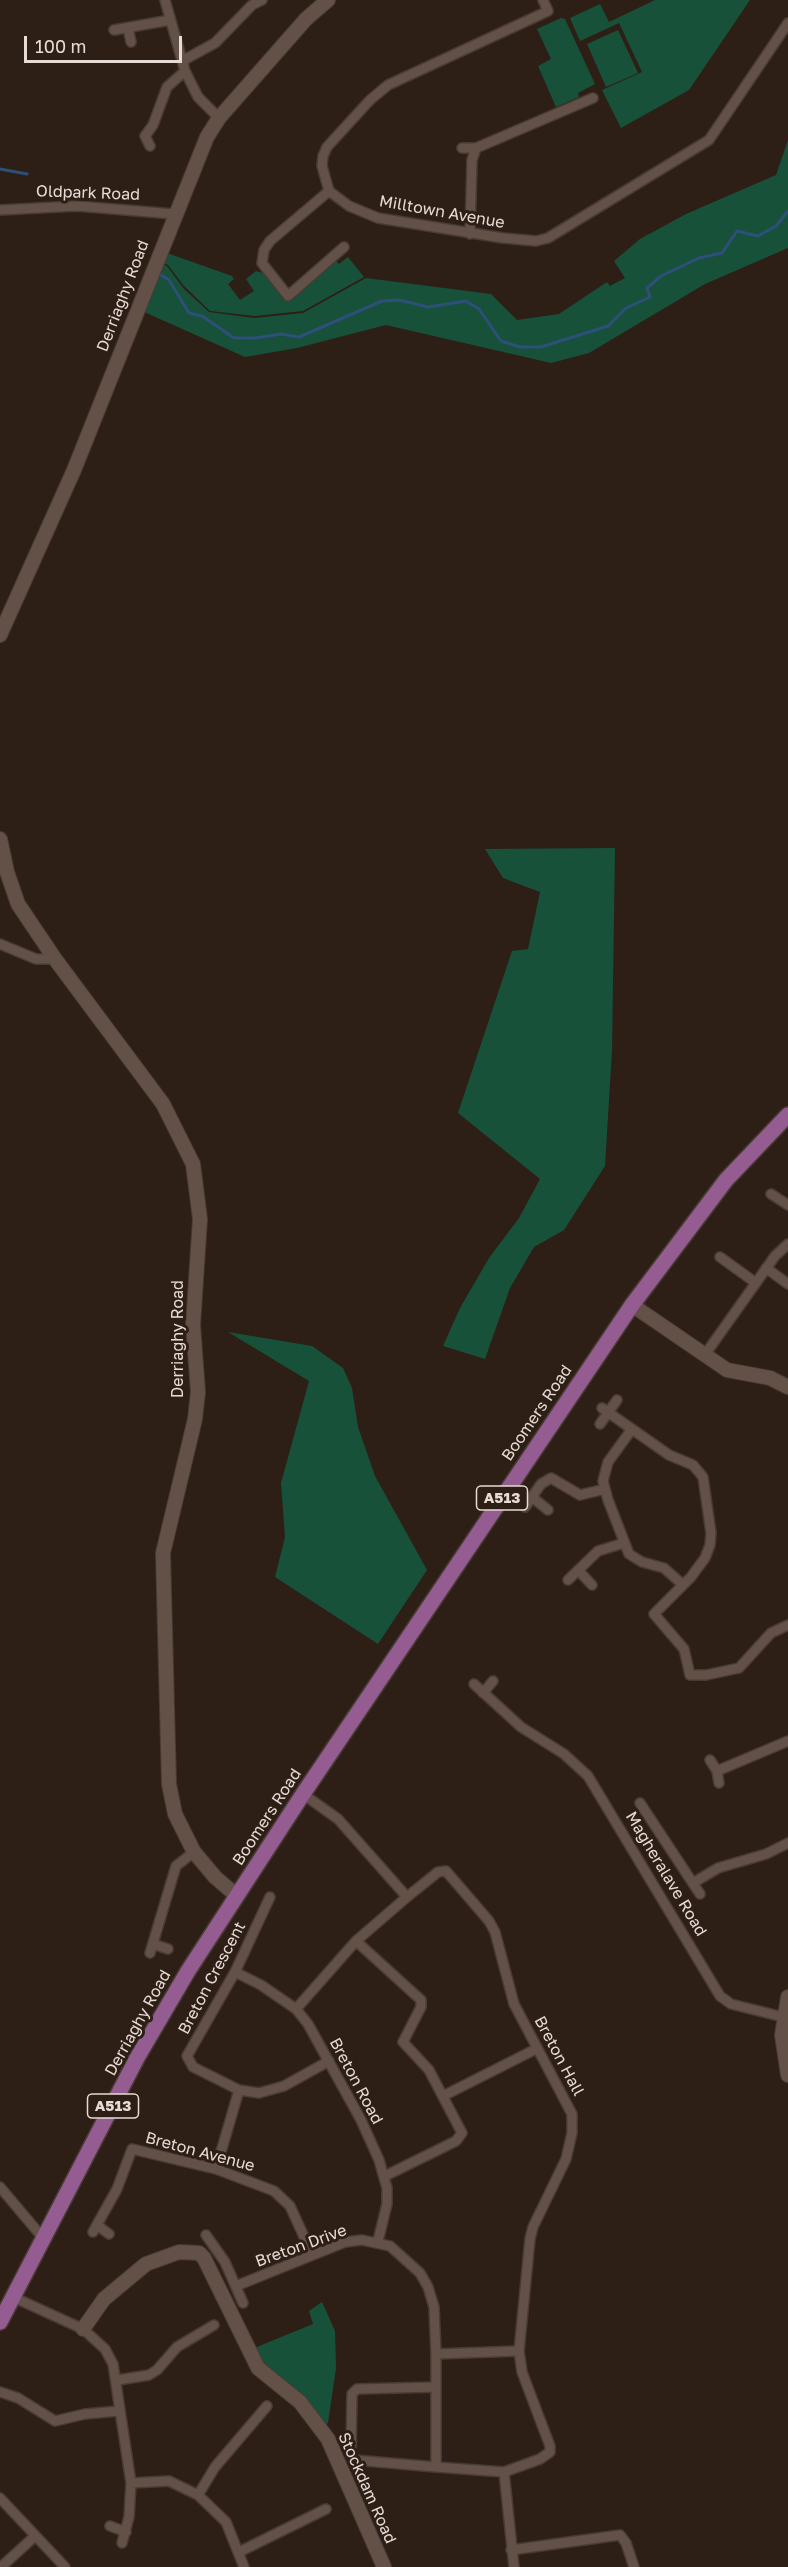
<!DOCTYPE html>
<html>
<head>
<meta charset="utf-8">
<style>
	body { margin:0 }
	#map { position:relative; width:788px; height:2567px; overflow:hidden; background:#2e1f16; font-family:"Golos Text",sans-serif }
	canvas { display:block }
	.scale { position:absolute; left:24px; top:36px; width:158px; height:27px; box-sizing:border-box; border:3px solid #e6dbd5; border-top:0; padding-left:8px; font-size:18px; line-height:21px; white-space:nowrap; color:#e6dbd5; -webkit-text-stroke:4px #2e1f16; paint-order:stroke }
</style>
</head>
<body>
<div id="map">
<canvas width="788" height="2567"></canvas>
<div class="scale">100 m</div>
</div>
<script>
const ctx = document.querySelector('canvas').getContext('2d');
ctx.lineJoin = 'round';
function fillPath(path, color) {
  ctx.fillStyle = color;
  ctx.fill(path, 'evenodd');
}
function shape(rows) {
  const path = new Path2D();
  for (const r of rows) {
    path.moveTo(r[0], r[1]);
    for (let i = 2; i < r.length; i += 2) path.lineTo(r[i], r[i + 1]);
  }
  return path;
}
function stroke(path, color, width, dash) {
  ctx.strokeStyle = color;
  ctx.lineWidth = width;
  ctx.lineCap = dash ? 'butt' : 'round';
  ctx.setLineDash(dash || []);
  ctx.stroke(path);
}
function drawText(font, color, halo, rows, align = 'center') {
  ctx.font = font + ' "Golos Text",sans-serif';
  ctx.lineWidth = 6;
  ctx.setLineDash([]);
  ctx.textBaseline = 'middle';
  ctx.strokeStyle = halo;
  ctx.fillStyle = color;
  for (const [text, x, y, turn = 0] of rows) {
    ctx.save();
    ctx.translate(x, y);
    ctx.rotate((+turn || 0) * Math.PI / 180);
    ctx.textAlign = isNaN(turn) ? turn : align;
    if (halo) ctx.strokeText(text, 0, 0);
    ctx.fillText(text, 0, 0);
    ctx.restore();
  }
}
fillPath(shape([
	[655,0,750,0,689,90,621,128,602,90,642,72,619,23,580,41,570,18,600,4,609,22],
	[561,18,565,19,595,84,578,93,579,97,556,107,538,66,551,59,537,29],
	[618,30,638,73,606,87,587,44],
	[788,140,788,248,705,284,589,353,551,363,386,325,297,348,245,357,142,311,160,263,167,266,184,289,209,312,254,318,303,313,366,278,491,294,517,320,559,314,607,282,610,286,625,278,614,261,640,239,686,214,776,175],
	[164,252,232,276,234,279,228,284,240,300,254,291,246,279,256,271,266,274,288,299,335,260,339,264,348,257,364,277,303,311,255,316,210,311,184,286,168,265,160,262],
	[615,848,612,1050,605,1166,564,1230,534,1247,510,1288,485,1359,443,1346,460,1308,489,1258,519,1218,540,1179,458,1113,512,951,528,949,540,892,503,878,485,849],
	[228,1332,312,1346,343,1368,352,1388,358,1427,375,1476,427,1570,378,1644,275,1577,285,1537,281,1483,309,1381],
	[322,2302,335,2331,336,2368,328,2423,323,2427,267,2371,252,2349,313,2324,309,2311]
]), '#17513a');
stroke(shape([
	[0,169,27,174],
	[161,275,169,280,189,313,202,316,234,338,255,338,281,334,299,337,382,301,399,300,428,307,466,301,479,309,501,341,520,347,541,347,608,326,626,308,650,297,647,288,661,276,699,258,722,253,737,231,758,236,776,226,788,211]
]), '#2d4f79', 3);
const street = shape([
	[165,0,185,71,198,97,219,118],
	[543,0,548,11,388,85,370,100,327,147,323,156,322,166,329,191,349,206,378,218,503,238,536,241,548,238,709,140,788,23],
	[128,28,131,42],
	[114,30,170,20],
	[182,61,215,43,252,5,262,0],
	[150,146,145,136,153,125,167,87,185,71],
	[462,148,476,148],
	[329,191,270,241,264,250,262,263,288,296,344,247],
	[0,210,77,206,174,214],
	[470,234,472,160,476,148,593,98],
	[0,944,36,959,55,959],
	[771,1194,788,1205],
	[720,1257,756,1283],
	[766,1268,788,1284],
	[704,1356,775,1256,788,1244],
	[602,1408,669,1455,693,1465,703,1477,711,1533,710,1545,705,1558,691,1577,654,1614,684,1649,690,1675,706,1675,739,1668,771,1633,788,1625],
	[600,1424,617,1400],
	[632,1429,608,1462,603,1481,608,1500,629,1554,642,1562,664,1568,682,1584],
	[532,1497,548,1510],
	[525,1507,541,1484,551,1478,580,1495,605,1489],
	[578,1570,592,1585],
	[568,1580,598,1551,624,1543],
	[474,1684,521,1727,564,1754,588,1776,720,1996,731,2004,783,2017],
	[483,1693,493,1681],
	[710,1760,717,1771,719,1783],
	[717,1771,788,1741],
	[640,1803,700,1894],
	[693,1883,718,1868,766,1854,788,1843],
	[270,1897,235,1972,187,2056,193,2067,239,2090,259,2093,284,2086,329,2061],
	[407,1897,438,1872,446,1871,489,1921,495,1932,514,2004,572,2114,572,2133,566,2159,533,2227,530,2239,519,2351,522,2372,550,2446,550,2452,540,2459,504,2472,436,2467],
	[356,1941,421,2000,421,2007,403,2042,429,2070,462,2133,456,2141,385,2176],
	[153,1944,168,1949],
	[150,1953,176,1866,194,1852],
	[235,1972,261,1985,296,2009,308,2024,361,2120,379,2160,387,2188,387,2204,378,2241],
	[296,2009,356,1941,407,1897,338,1819,303,1794],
	[443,2096,536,2049],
	[216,2169,239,2090],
	[0,2187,43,2238],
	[97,2225,109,2234],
	[93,2232,117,2189,132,2149,216,2169,274,2191,290,2206,312,2254],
	[206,2235,225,2262,243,2303],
	[236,2286,345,2242,362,2240,390,2246,420,2273,428,2287,434,2307,436,2354,436,2467,354,2460,351,2453,352,2394,357,2389,436,2387],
	[13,2297,83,2329,105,2349,113,2364,131,2483,129,2517,122,2543],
	[436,2354,519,2351],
	[118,2380,149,2375,157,2370,177,2347,214,2325],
	[0,2392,18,2398,55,2421,85,2414,119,2411],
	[504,2472,514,2567],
	[131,2483,169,2481,198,2495,226,2522,244,2567],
	[198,2495,215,2467,267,2406],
	[0,2498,65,2567],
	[110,2526,126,2532],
	[511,2550,620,2535,626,2543,634,2567],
	[239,2552,326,2509],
	[1,2567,34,2537]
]);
const secondary = shape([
	[0,635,74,470,207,137,219,118,306,19,328,0],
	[0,839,7,872,18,904,55,959,163,1104,193,1164,200,1219,193,1325,198,1392,195,1419,163,1553,169,1784,175,1814,194,1852,215,1877,237,1896],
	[632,1305,727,1370,770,1378,788,1387],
	[788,1997,782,2035,788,2075],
	[83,2329,104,2299,146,2264,179,2252,199,2253,204,2258,258,2368,300,2402,328,2439,384,2567]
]);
const primary = shape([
	[0,2322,137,2058,188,1971,303,1794,632,1305,726,1180,788,1115]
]);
stroke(street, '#483b35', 12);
stroke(secondary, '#483b35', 16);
stroke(primary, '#483b35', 18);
stroke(street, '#635148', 9);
stroke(secondary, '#635148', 14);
stroke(primary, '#945c91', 15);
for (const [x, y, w] of [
	[502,1498,51],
	[113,2106,51]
]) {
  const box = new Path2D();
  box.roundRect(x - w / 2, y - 12, w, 24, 4.5);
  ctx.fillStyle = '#2e1f16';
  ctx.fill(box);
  stroke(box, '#e6dbd5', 1.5);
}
drawText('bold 15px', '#e6dbd5', null, [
	["A513",502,1498],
	["A513",113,2106]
]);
drawText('16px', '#e6dbd5', '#2e1f16', [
	["Oldpark Road",88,193,2],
	["Milltown Avenue",442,212,10],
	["Derriaghy Road",123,296,-69],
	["Derriaghy Road",178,1339,-90],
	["Boomers Road",537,1413,-56],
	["Boomers Road",267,1817,-57],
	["Magheralave Road",666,1874,59],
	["Breton Crescent",212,1978,-62],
	["Derriaghy Road",138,2023,-61],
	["Breton Hall",559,2056,62],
	["Breton Road",356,2081,62],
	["Breton Avenue",200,2152,15],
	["Breton Drive",301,2246,-20],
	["Stockdam Road",367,2488,66]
]);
</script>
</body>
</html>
